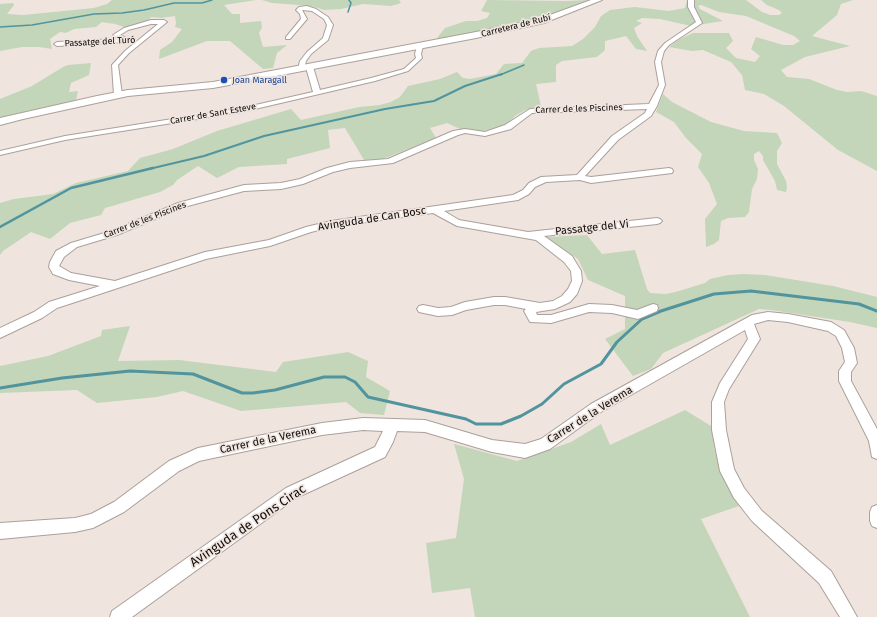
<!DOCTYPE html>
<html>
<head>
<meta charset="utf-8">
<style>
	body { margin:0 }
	canvas { display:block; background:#efe4de }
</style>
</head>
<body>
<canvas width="877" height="617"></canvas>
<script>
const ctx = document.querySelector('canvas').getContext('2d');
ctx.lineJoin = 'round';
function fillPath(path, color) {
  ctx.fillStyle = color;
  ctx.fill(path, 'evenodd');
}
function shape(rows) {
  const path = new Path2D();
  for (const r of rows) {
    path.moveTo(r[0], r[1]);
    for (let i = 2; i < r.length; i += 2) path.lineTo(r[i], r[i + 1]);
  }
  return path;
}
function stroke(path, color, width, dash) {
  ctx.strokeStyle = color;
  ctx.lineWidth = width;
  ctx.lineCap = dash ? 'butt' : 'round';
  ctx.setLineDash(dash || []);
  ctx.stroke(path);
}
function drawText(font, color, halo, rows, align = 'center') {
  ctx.font = font + ' "Fira Sans",sans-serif';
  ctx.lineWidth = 3.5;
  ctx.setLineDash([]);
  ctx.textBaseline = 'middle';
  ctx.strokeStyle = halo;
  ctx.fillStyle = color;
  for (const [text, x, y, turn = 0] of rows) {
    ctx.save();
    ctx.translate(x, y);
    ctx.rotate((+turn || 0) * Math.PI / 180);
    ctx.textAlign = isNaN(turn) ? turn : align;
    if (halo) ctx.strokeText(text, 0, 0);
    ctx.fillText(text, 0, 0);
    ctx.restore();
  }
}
fillPath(shape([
	[112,0,256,0,224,5,232,14,240,14,240,23,261,21,262,27,259,33,263,47,287,45,277,53,273,68,263,69,230,41,207,41,159,59,160,50,172,42,182,29,175,27,176,23,175,16,161,18,151,17,147,22,127,28,115,24,102,22,96,27,74,29,66,33,60,32,50,39,52,49,39,47,22,47,0,51,0,4,13,3,14,5,7,14,23,15,94,8,107,4],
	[262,0,399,0,401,3,391,6,363,4,341,9,324,10,312,6,272,3],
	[487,0,565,1,591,0,543,18,511,26,439,39,437,38,445,28,466,21,477,21,487,18,490,13,481,11],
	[687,0,746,0,762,12,770,15,779,15,782,13,779,10,767,5,761,0,853,0,841,4,837,15,812,36,850,46,805,57,781,70,787,77,809,79,837,90,847,92,861,91,877,96,877,171,838,150,784,106,764,94,745,90,742,75,731,62,703,50,692,51,669,47,680,39,693,33,729,33,733,41,726,48,736,58,755,62,760,56,751,49,756,37,783,45,793,45,800,41,794,36,746,16,719,12,701,5,698,6,700,9,723,21,691,26,660,19,642,18,636,21,642,23,634,28,637,36,647,51,636,49,626,36,605,41,605,50,597,57,562,61,556,65,556,82,536,84,541,106,525,110,515,116,506,125,483,131,460,129,447,123,430,128,436,138,383,159,364,160,345,128,328,130,330,148,287,159,287,164,239,167,217,178,198,166,177,180,173,185,160,192,105,208,101,215,70,223,50,239,31,232,3,251,0,255,0,203,14,199,53,194,76,183,128,171,140,158,173,149,217,131,291,109,301,120,359,107,380,105,391,102,400,97,408,86,440,79,457,72,463,78,470,79,496,74,504,64,522,63,531,51,539,48,572,46,583,39,595,27,601,16,610,10,635,7,669,11,685,8],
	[91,63,89,75,71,83,69,92,78,91,76,100,0,120,0,99,32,86,63,67,68,65],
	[663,94,672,102,711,122,744,131,777,133,782,143,777,151,777,164,786,181,787,187,786,192,777,190,775,181,763,160,763,156,759,151,754,154,754,160,758,169,757,179,752,189,749,212,745,217,728,218,721,221,719,240,714,244,706,247,705,219,717,204,709,183,698,167,702,154,686,138,674,122,656,112],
	[587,235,602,254,635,250,647,289,650,293,666,294,679,291,705,283,710,279,728,275,744,274,765,275,833,286,877,297,877,328,850,322,771,310,759,309,663,353,651,369,633,376,605,339,625,329,625,296,588,280,578,259,546,237],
	[130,326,118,361,179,360,276,372,283,362,348,352,368,361,366,377,390,391,384,415,360,413,346,402,241,411,183,391,157,397,97,403,77,390,0,393,0,366,48,356,101,336,102,330],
	[685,410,711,426,715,452,722,474,739,506,701,519,750,617,475,617,470,588,432,593,426,543,456,538,464,479,454,444,517,461,571,442,601,424,610,445]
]), '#c3d6b9');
stroke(shape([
	[348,12,351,3,349,0],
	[0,27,32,25,94,14,122,13,144,10,174,3,202,3,212,0],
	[500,75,524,65]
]), '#51949e', 1.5);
stroke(shape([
	[149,169,204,156,264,136,385,109,434,101,465,86,502,74]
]), '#51949e', 2);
stroke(shape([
	[0,227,71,188,153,168]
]), '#51949e', 2.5);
stroke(shape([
	[0,388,62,378,130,371,193,374,242,393,253,393,275,390,324,377,345,377,355,382,368,397,466,419,476,424,501,424,521,416,542,404,564,384,601,364,617,342,642,319,661,311,714,294,751,291,859,304,877,311]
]), '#51949e', 3);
const street = shape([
	[688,0,694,0,694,7,702,23,669,45,664,51,661,62,665,85,657,106,651,116,618,140,585,176,591,177,669,168,672,169,673,171,672,173,591,183,580,180,546,182,535,187,529,194,518,200,444,211,459,220,528,232,657,218,660,219,662,221,660,223,657,224,544,236,572,256,581,271,582,281,577,294,570,302,555,309,536,312,537,315,551,315,589,304,612,305,637,310,653,304,657,305,658,308,657,311,638,319,612,313,589,312,551,323,530,322,524,311,526,309,505,305,494,305,466,310,452,315,438,316,419,312,417,309,419,306,423,305,438,308,451,307,465,302,494,297,505,297,540,303,553,301,562,296,568,289,572,281,571,271,564,262,536,240,457,226,433,213,331,227,311,232,270,246,206,259,57,308,42,318,0,338,0,328,34,312,49,302,100,286,69,280,53,274,49,267,50,262,56,251,71,243,111,231,178,203,244,185,281,183,300,179,327,168,350,162,388,159,453,131,465,129,485,132,505,125,530,109,649,104,659,85,655,62,658,51,665,43,696,22,688,7,688,0],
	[647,109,645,113,612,136,577,175,541,177,529,183,523,190,513,195,331,221,306,227,269,240,205,252,115,281,71,273,59,266,64,257,77,247,117,235,184,207,244,191,281,189,303,184,333,172,350,168,393,163,458,135,465,133,485,136,511,129,532,113,647,109],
	[307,6,316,9,328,17,333,25,328,40,311,54,306,61,304,69,301,71,298,69,300,61,307,52,323,38,327,25,324,19,312,11,302,10,307,19,290,39,286,39,286,37,301,19,300,14,296,10,299,7,307,6],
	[151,20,164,20,167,22,129,53,118,65,122,95,118,97,114,95,112,65,125,51,158,24,151,24,128,30,120,35,128,39,129,40,126,42,57,46,54,44,57,42,118,39,113,35,124,28,151,20],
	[420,44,423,46,421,54,422,58,408,71,375,81,242,112,65,140,0,155,0,151,65,136,242,108,313,92,307,71,307,67,310,65,313,67,320,90,371,78,404,69,416,58,415,54,417,46,420,44],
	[768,312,788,314,831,322,844,330,854,348,857,363,851,372,851,381,877,429,877,459,872,457,869,441,839,381,839,371,845,362,842,348,836,336,828,331,788,322,768,320,754,324,760,339,729,389,724,402,726,430,734,469,744,488,762,511,831,571,857,617,840,617,819,583,752,521,734,498,720,471,712,430,712,402,720,383,748,339,745,330,601,412,550,449,525,458,492,452,425,432,397,431,393,442,385,457,296,498,132,617,110,617,112,611,286,488,375,447,383,431,363,430,322,435,199,461,179,471,124,512,93,528,75,532,0,539,0,523,75,518,91,514,114,502,169,461,198,448,322,423,363,418,425,420,492,440,525,444,541,439,591,404,752,315,768,312],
	[877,505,877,528,872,526,870,521,870,512,872,507,877,505]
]);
const secondary = shape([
	[591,0,602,0,544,23,476,38,213,88,128,96,23,119,0,125,0,118,97,96,128,90,213,82,476,32,539,19,591,0]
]);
stroke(street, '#aba09b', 2);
stroke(secondary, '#aba09b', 2);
fillPath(street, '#fff');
fillPath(secondary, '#fff');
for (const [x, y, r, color] of [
	[224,80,4,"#1a4fb4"]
]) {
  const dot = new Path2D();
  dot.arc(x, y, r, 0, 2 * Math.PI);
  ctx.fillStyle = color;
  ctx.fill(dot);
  stroke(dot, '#efe4de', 1.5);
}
drawText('9px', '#100c0a', '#efe4de', [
	["Carretera de Rubí",516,26,-14],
	["Passatge del Turó",100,42,-3],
	["Carrer de les Piscines",579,109,-2],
	["Carrer de Sant Esteve",213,114,-10],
	["Carrer de les Piscines",145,220,-21]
]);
drawText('9px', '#164399', '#efe4de', [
	["Joan Maragall",232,80]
], 'left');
drawText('11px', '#100c0a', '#efe4de', [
	["Avinguda de Can Bosc",372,219,-9],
	["Passatge del Vi",592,228,-6],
	["Carrer de la Verema",590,415,-32],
	["Carrer de la Verema",268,440,-12]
]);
drawText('13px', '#100c0a', '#efe4de', [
	["Avinguda de Pons Cirac",248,526,-34]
]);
</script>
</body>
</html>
